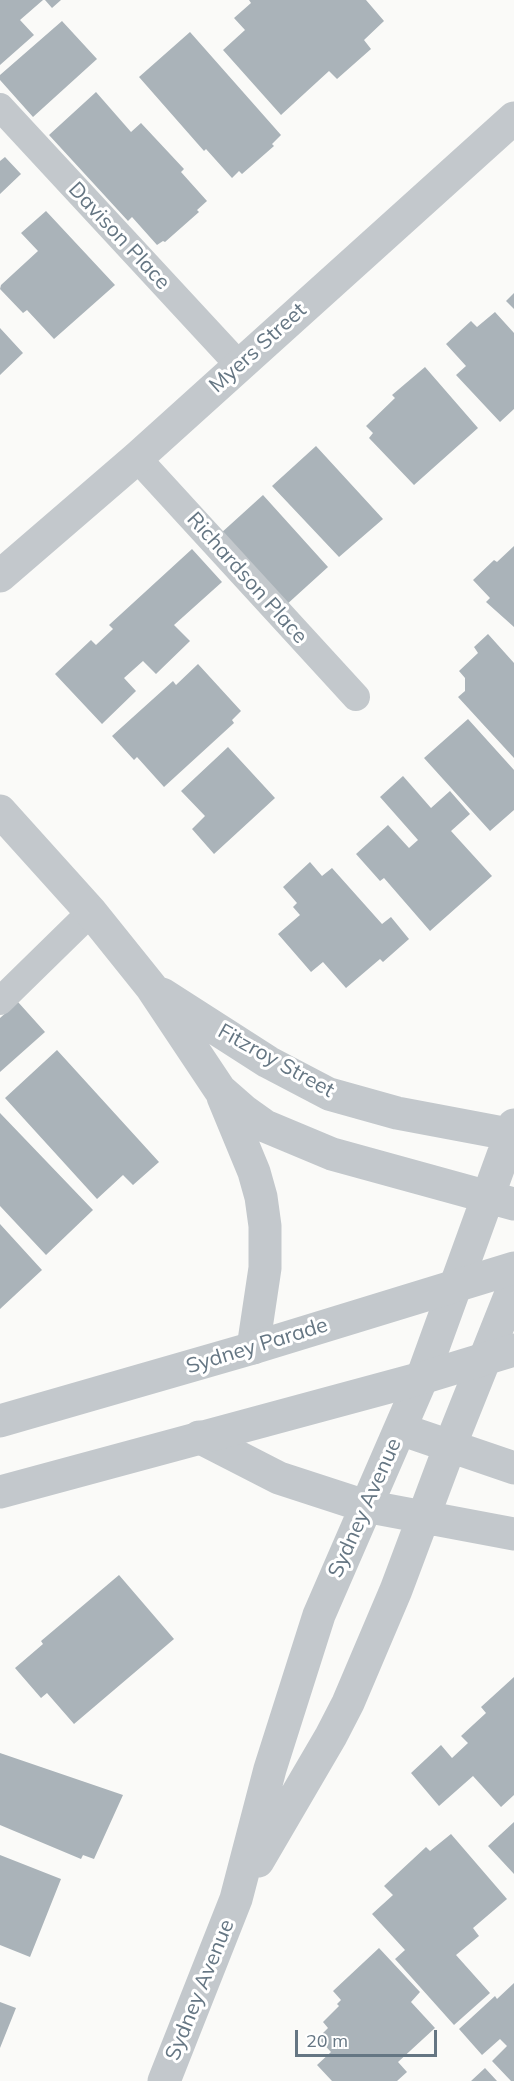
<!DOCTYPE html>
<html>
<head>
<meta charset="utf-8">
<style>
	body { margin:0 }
	#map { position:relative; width:514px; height:2081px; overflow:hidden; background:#fafaf8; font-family:Mulish,sans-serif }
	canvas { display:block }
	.scale { position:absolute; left:295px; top:2030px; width:142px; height:27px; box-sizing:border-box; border:3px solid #657683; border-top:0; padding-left:8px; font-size:18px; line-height:21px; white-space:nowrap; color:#657683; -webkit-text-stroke:4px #fff; paint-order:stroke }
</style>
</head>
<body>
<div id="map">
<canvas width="514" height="2081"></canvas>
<div class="scale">20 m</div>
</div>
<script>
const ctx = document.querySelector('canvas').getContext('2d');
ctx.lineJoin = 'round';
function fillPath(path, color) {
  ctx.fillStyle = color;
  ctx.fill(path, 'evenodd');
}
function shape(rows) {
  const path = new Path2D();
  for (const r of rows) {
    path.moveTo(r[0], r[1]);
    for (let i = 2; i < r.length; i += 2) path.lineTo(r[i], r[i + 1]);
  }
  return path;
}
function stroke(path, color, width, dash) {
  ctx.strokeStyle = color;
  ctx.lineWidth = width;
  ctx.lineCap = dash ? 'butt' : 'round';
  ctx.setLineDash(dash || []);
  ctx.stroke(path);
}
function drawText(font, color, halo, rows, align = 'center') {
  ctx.font = font + ' Mulish,sans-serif';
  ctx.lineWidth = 6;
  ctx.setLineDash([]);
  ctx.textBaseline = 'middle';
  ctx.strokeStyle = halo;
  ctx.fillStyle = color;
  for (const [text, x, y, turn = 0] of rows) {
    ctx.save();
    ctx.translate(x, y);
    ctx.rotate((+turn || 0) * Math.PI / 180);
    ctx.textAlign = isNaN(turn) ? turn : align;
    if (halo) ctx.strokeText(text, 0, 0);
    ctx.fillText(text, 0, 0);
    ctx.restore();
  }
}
fillPath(shape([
	[0,0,43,0,20,20,34,35,0,65],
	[45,0,61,0,52,8],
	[249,0,366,0,384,21,364,40,371,49,337,79,329,71,281,115,223,50,245,30,234,18,251,3],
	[62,21,97,59,33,117,0,80,0,75],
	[190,32,281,135,272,144,274,146,242,174,239,171,232,178,206,149,204,151,139,77],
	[96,92,131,132,141,123,184,169,181,172,207,201,197,210,199,212,165,242,163,241,157,245,132,217,128,221,49,135],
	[5,157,21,174,0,194,0,161],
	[46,211,115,285,54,339,27,310,23,313,0,289,1,285,38,251,21,233],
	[514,293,514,309,506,301],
	[495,312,514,333,514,409,500,422,456,375,466,366,446,344,471,321,477,327],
	[0,328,23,353,0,375],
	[425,367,478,428,414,485,369,438,373,433,366,426,395,398,392,395],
	[316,446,383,519,339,557,272,486],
	[263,495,328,567,285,606,220,534],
	[514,546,514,627,486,602,490,598,473,580,494,560,497,562],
	[192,549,222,582,174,625,190,641,156,674,143,661,124,678,136,691,102,724,55,674,91,640,96,645,113,629,109,625],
	[488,634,514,663,514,758,458,697,465,691,465,678,459,671,478,653,474,647],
	[198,664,241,711,232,720,234,723,164,787,137,757,134,760,112,736,173,681,176,685],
	[468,719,514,770,514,810,490,831,424,758],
	[228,747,275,798,214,854,192,829,205,816,181,791],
	[403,776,431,808,450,791,470,814,451,831,492,876,430,931,384,878,380,881,356,854,388,825,409,848,418,840,380,797],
	[310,862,322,876,332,868,382,924,391,917,409,939,383,962,380,959,346,988,323,962,311,972,278,934,300,915,293,907,297,903,283,887],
	[18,1002,45,1032,0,1072,0,1018],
	[57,1050,159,1162,133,1185,123,1175,97,1199,5,1098],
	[0,1113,93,1210,46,1255,0,1206],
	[0,1224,42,1270,0,1309],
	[119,1575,174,1639,74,1724,47,1693,41,1698,15,1668,43,1644,41,1641],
	[514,1677,514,1795,501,1807,473,1776,439,1806,411,1773,441,1745,452,1758,468,1743,461,1736,486,1713,481,1707],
	[0,1753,123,1795,94,1859,83,1855,81,1859,0,1825],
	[514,1822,514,1874,488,1846],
	[451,1834,507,1899,473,1928,479,1936,456,1955,490,1993,454,2025,395,1959,405,1950,372,1914,393,1895,384,1886,426,1847,430,1851],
	[0,1855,61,1879,30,1957,0,1945],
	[379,1948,420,1992,411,2002,435,2028,398,2062,407,2072,397,2081,332,2081,317,2065,331,2052,318,2038,328,2028,323,2022,339,2006,337,2004,341,2000,333,1991],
	[514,1983,514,2081,511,2081,492,2061,507,2046,500,2039,482,2055,459,2029,495,1996,497,1999],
	[0,2002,16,2008,0,2048],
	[485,2068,497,2081,471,2081]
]), '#aab3b9');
stroke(shape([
	[0,107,239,365],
	[137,458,356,697],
	[0,1001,91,912]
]), '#c3c8cc', 28);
stroke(shape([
	[0,576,137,458,514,118],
	[0,811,91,912,152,988,220,1090,244,1111,265,1126,332,1154,514,1204],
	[162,994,268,1062,329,1094,397,1113,514,1135],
	[223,1097,254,1172,261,1197,265,1226,265,1268,253,1348],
	[400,1429,514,1468],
	[199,1437,279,1478,365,1506,514,1534],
	[258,1861,331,1736,348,1703,396,1590,450,1446,514,1286],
	[164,2081,236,1899,270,1769,319,1615,422,1378,514,1125]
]), '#c3c8cc', 33);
stroke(shape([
	[0,1421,253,1348,514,1268],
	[0,1492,422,1378,514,1350]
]), '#c3c8cc', 33);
drawText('21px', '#657683', '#fff', [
	["Davison Place",119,236,47],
	["Myers Street",258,348,-42],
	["Richardson Place",247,578,48],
	["Fitzroy Street",276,1061,29],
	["Sydney Parade",257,1346,-17],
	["Sydney Avenue",365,1508,-66],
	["Sydney Avenue",200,1990,-68]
]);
</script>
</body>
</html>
